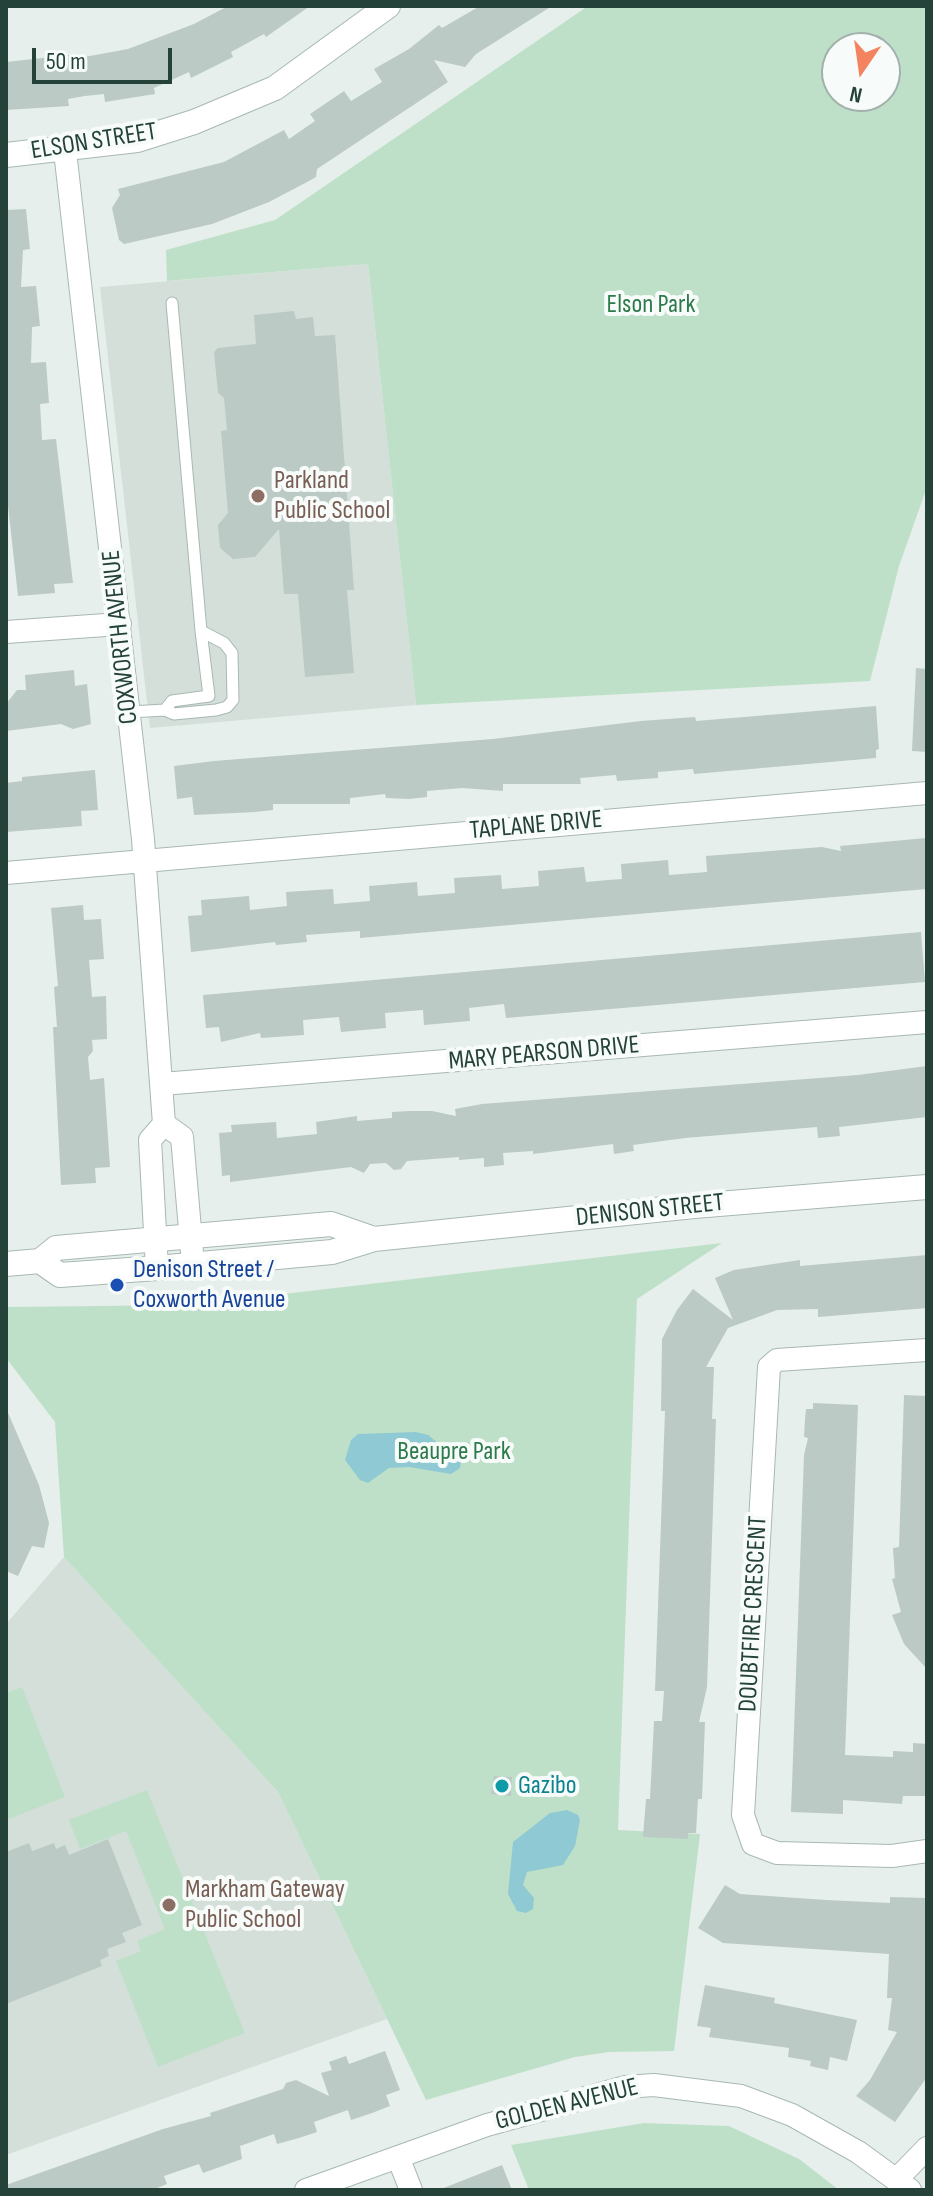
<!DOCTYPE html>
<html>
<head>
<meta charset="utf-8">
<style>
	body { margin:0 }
	#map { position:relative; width:933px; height:2196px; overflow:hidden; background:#e6efeb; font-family:"Sofia Sans Condensed",sans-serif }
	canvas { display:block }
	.frame { position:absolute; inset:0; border:8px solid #24423a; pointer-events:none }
	.north { position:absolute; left:821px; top:32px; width:80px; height:80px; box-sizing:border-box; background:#f7fbf9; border:2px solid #a3b1ad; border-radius:50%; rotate:193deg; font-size:22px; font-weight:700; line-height:32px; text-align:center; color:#24423a }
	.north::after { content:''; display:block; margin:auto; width:28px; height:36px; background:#f4845f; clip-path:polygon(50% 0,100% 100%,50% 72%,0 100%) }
	.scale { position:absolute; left:32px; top:48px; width:140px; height:36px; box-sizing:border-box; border:4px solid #24423a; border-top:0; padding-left:10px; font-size:24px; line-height:28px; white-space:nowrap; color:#24423a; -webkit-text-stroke:6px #f7fbf9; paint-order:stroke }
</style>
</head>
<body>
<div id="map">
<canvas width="933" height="2196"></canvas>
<div class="frame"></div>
<div class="north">N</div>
<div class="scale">50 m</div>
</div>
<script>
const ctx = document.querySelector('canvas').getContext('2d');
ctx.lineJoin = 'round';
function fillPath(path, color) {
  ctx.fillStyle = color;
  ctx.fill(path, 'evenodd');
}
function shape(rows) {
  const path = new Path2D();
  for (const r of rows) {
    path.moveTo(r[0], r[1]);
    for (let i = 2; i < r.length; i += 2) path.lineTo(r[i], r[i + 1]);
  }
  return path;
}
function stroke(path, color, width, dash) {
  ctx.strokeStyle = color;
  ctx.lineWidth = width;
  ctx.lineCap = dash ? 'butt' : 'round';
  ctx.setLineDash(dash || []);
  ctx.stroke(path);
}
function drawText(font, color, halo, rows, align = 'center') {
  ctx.font = font + ' "Sofia Sans Condensed",sans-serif';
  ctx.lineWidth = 8;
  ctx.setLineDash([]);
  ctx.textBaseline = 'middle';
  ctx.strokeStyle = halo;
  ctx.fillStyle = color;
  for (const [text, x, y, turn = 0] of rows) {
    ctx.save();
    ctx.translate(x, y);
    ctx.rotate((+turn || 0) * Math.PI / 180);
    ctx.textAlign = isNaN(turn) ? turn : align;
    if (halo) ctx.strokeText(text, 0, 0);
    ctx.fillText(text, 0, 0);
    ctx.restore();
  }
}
fillPath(shape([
	[368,264,416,705,150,728,100,287],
	[64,1557,278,1792,387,2019,6,2155,6,1624]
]), '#d4dfda');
fillPath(shape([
	[588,6,927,6,927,487,899,566,870,681,416,705,368,264,167,281,166,250,275,220],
	[885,48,885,96,837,96,837,48],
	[722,1243,637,1299,618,1830,700,1834,674,2051,609,2052,575,2057,426,2100,278,1792,64,1557,55,1422,6,1358,6,1307,189,1305],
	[22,1687,65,1797,6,1820,6,1693],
	[147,1790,245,2033,158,2067,116,1961,141,1951,137,1941,165,1929,126,1831,80,1849,69,1820],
	[644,2123,729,2126,799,2159,839,2190,529,2190,511,2145]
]), '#bfe0c8');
fillPath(shape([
	[416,1432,428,1435,461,1462,460,1468,451,1474,409,1467,389,1468,368,1483,360,1480,345,1460,351,1440,358,1434],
	[567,1810,578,1815,580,1820,575,1846,563,1865,527,1872,523,1885,534,1898,533,1909,526,1913,517,1911,508,1894,513,1842,550,1813]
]), '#8ec9d4');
fillPath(shape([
	[228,6,310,6,266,37,264,34,231,52,233,57,191,78,189,72,154,88,155,94,105,102,104,94,85,96,68,99,69,106,6,110,6,62,79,54,79,58,128,49,194,24],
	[480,6,552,6,476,54,465,67,434,60,448,82,317,169,316,177,309,181,269,202,212,224,124,244,119,240,112,208,120,195,118,189,224,162,284,130,289,139,315,121,310,114,344,91,351,101,382,82,374,69,409,49,439,25,442,28],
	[26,209,30,249,23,250,21,287,36,286,40,326,32,327,31,363,46,362,49,403,40,404,42,440,56,439,73,583,54,584,55,593,18,596,6,488,6,210],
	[294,311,296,319,313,317,315,336,335,335,354,590,347,590,354,673,305,677,298,594,284,594,279,529,255,557,233,559,220,548,218,525,228,513,221,431,227,430,224,398,218,393,214,352,218,348,256,344,254,315],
	[916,668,927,669,927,752,912,751],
	[74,670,75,686,87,684,91,724,73,729,61,724,6,731,6,704,17,690,26,690,25,675],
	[876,706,879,749,876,750,876,758,694,774,693,769,658,772,658,778,617,781,616,775,580,778,581,784,503,784,503,791,462,788,427,791,427,797,409,799,386,798,385,794,350,798,350,804,273,804,273,810,255,812,194,815,192,797,177,799,174,766,214,761,493,739,641,721,695,717,696,721],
	[95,770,98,810,81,811,82,826,6,832,6,783,22,781,22,777],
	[926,838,927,889,360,938,360,931,306,935,307,942,276,945,275,942,191,952,188,916,202,915,201,900,249,896,250,910,287,906,286,892,333,889,334,904,370,901,369,886,417,882,418,896,455,893,454,878,501,875,502,889,539,886,538,871,584,867,586,882,608,880,622,879,621,864,668,860,669,875,707,872,706,856,822,847,841,851,840,846],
	[83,905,84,920,101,919,104,959,89,960,92,997,106,996,107,1039,92,1040,93,1051,88,1057,90,1080,104,1078,110,1167,95,1168,96,1183,61,1185,53,1027,57,1027,54,987,58,986,51,908],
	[921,932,925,982,506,1018,504,1004,469,1008,470,1021,424,1025,423,1010,385,1013,386,1028,341,1032,339,1017,303,1020,304,1035,261,1038,260,1033,221,1042,219,1027,206,1028,203,995],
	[927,1066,927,1117,839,1127,840,1136,818,1138,817,1127,685,1138,633,1145,634,1151,614,1154,613,1144,533,1154,533,1151,503,1153,504,1165,484,1167,484,1158,459,1160,459,1157,407,1161,401,1169,394,1170,386,1163,370,1164,364,1173,351,1167,230,1182,230,1175,222,1176,219,1133,232,1132,231,1125,276,1122,277,1138,317,1134,316,1122,357,1116,357,1121,392,1118,392,1112,409,1111,432,1111,456,1116,455,1109,482,1104,858,1075],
	[927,1255,927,1308,818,1317,818,1309,777,1310,728,1328,706,1367,714,1367,712,1419,716,1419,707,1687,699,1722,705,1722,702,1799,698,1799,696,1833,688,1833,688,1839,643,1837,646,1799,650,1799,654,1721,662,1721,664,1691,655,1691,665,1411,661,1411,662,1339,677,1310,693,1289,733,1320,715,1278,734,1270,800,1260,800,1266],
	[904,1395,927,1396,927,1669,904,1644,892,1615,901,1612,892,1579,895,1578,893,1548,899,1547],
	[813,1403,858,1405,845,1755,893,1757,893,1751,913,1752,913,1743,927,1744,927,1796,903,1796,902,1804,843,1800,843,1814,791,1812,804,1455,808,1438,804,1437,805,1419,806,1409,813,1409],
	[6,1408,39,1485,49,1523,44,1548,32,1546,18,1576,6,1571],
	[494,1776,512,1777,511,1796,491,1794],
	[108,1839,142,1925,122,1933,126,1942,107,1949,109,1956,100,1960,102,1966,6,2004,6,1852,29,1843,32,1851,54,1843,56,1849,65,1845,69,1855],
	[725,1885,740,1894,826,1900,890,1903,890,1897,927,1898,927,2077,895,2122,856,2096,870,2080,897,2032,888,2030,892,1998,887,1998,889,1954,723,1943,698,1928],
	[705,1985,775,1998,774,2003,857,2020,847,2061,830,2057,828,2070,810,2066,811,2061,788,2057,789,2048,709,2037,711,2028,697,2026],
	[385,2051,400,2090,386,2095,390,2106,372,2113,351,2120,348,2110,314,2122,317,2132,299,2138,277,2144,274,2134,240,2146,242,2159,203,2173,199,2164,164,2176,167,2184,152,2190,6,2190,6,2185,163,2129,211,2116,210,2113,283,2089,286,2083,296,2080,329,2096,321,2073,332,2070,329,2062,346,2056,349,2064],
	[502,2165,512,2190,441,2190,441,2189]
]), '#bbcac4');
const service = shape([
	[165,710,172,701,209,696,201,631],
	[130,712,165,710,174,714,216,710,227,707,233,700,232,653,224,643,201,631,172,303]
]);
const minor = shape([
	[65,151,143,839,164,1124,150,1140,157,1268],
	[6,632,120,624],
	[6,873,927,793],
	[162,1084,927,1022],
	[164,1124,182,1137,193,1264],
	[927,1350,777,1360,769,1367,743,1815,753,1844,777,1853,892,1856,927,1851],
	[398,2157,411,2190],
	[897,2179,927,2148],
	[306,2190,487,2125,625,2087,654,2085,741,2096,792,2115,858,2152,910,2190]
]);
const tertiary = shape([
	[6,155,137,140,194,122,275,88,388,6],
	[40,1261,60,1275,157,1268,332,1252,374,1239,694,1206,927,1187],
	[6,1264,40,1261,56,1248,331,1224,374,1239]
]);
stroke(service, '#a8b8b2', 13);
stroke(minor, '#a8b8b2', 24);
stroke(tertiary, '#a8b8b2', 26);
stroke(service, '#fff', 11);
stroke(minor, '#fff', 22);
stroke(tertiary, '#fff', 24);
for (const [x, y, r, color] of [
	[258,496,8,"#8d6e63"],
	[117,1285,8,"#1a4fb4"],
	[502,1786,8,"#0f9aa8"],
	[169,1905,8,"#8d6e63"]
]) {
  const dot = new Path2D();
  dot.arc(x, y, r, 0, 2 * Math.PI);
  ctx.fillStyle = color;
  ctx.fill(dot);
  stroke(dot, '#f7fbf9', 3);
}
drawText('26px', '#24423a', '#f7fbf9', [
	["ELSON STREET",94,142,-9],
	["COXWORTH AVENUE",121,637,-96],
	["TAPLANE DRIVE",536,826,-5],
	["MARY PEARSON DRIVE",544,1054,-5],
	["DENISON STREET",650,1211,-6],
	["DOUBTFIRE CRESCENT",754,1614,-87],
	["GOLDEN AVENUE",567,2105,-14]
]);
drawText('26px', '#2d7a4b', '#f7fbf9', [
	["Elson Park",651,305],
	["Beaupre Park",454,1452]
]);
drawText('26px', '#785e54', '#f7fbf9', [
	["Parkland",274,481],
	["Public School",274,511],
	["Markham Gateway",185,1890],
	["Public School",185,1920]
], 'left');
drawText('26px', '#164399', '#f7fbf9', [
	["Denison Street /",133,1270],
	["Coxworth Avenue",133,1300]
], 'left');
drawText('26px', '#0d838f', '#f7fbf9', [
	["Gazibo",518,1786]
], 'left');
</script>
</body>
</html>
